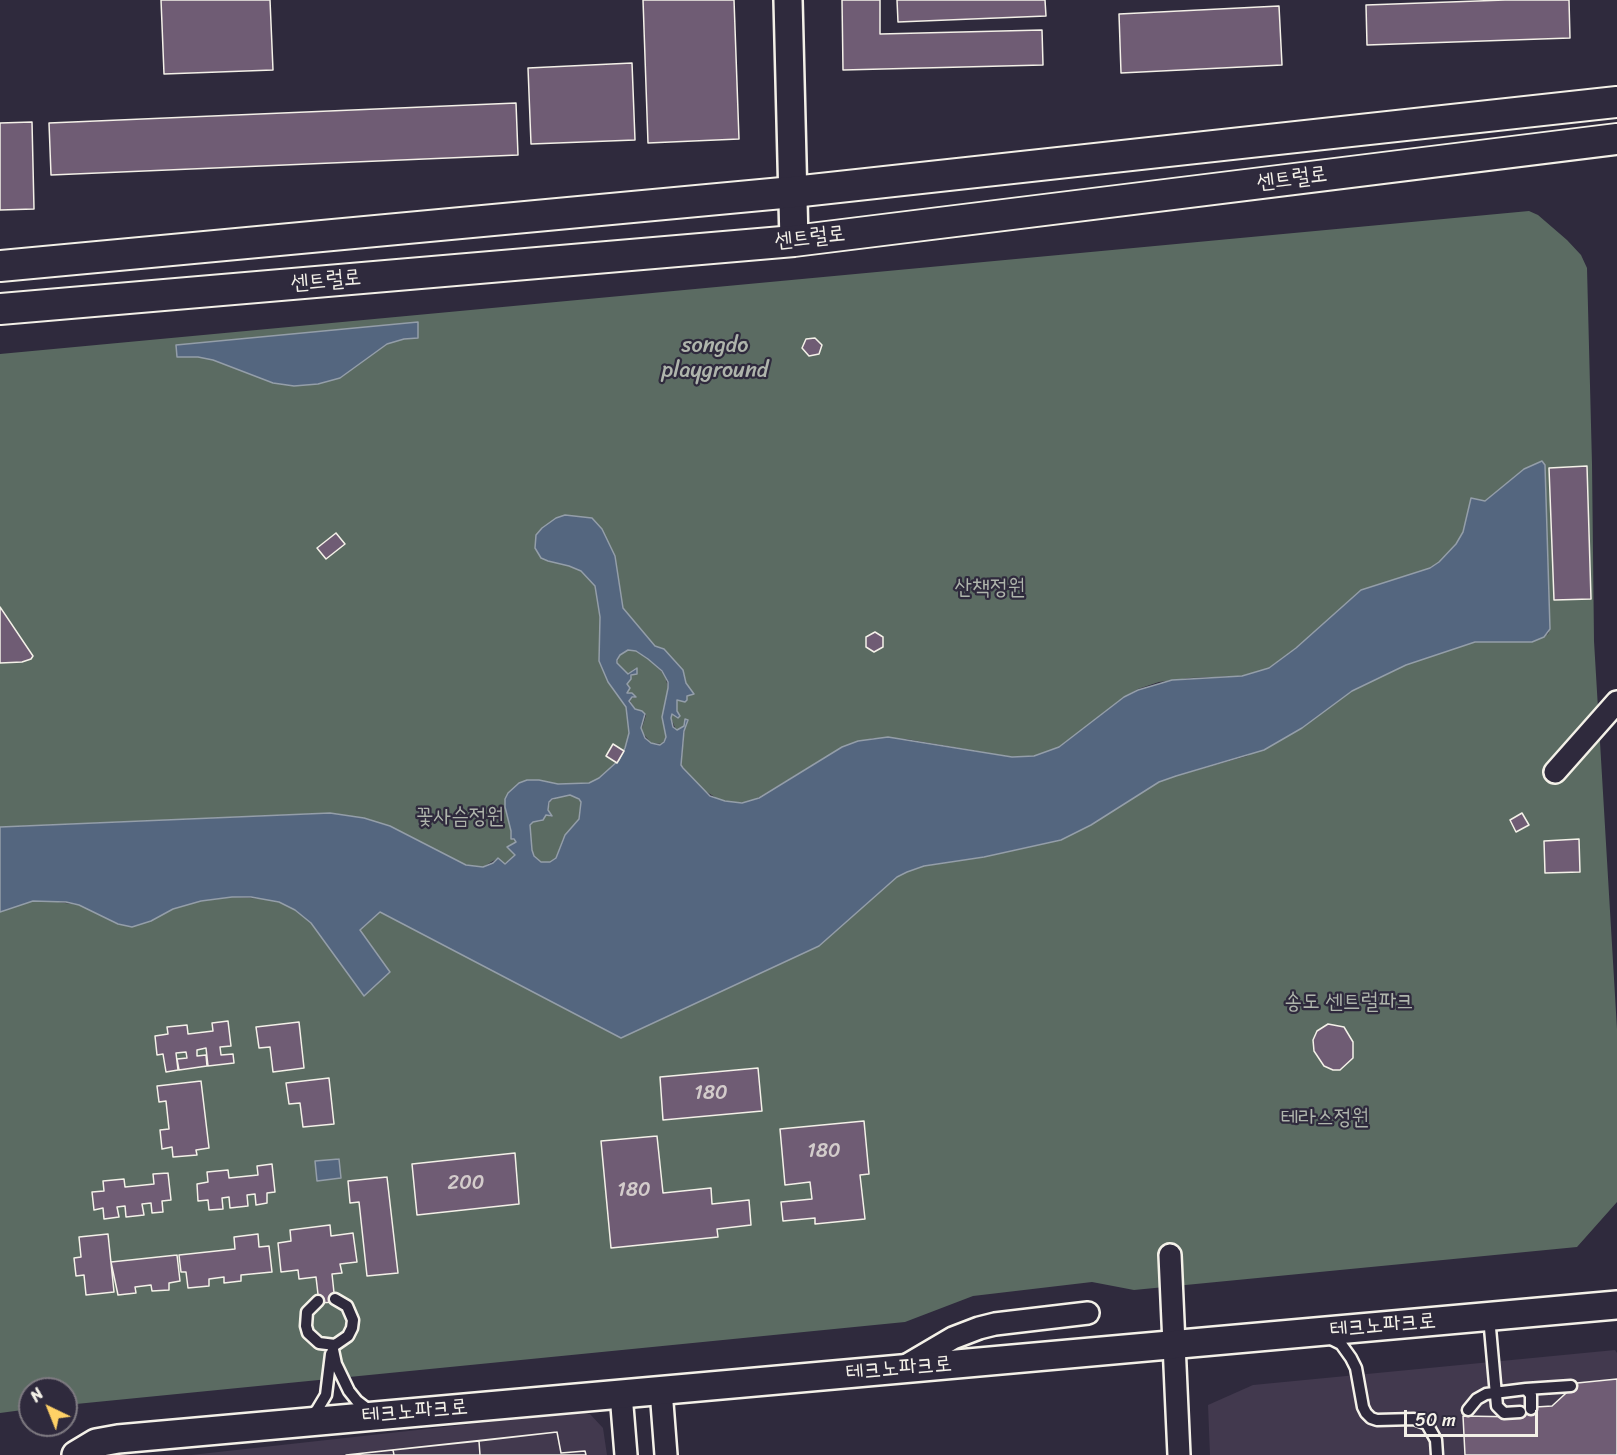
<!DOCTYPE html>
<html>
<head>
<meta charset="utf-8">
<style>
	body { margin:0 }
	#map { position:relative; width:1617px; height:1455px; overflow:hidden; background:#2f2a3d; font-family:Sriracha,sans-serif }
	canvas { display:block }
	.north { position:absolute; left:18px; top:1377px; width:60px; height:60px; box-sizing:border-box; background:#2f2a3d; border:2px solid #7e7a81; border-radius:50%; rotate:317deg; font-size:16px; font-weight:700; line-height:24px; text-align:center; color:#f4f1e8 }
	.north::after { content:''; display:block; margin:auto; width:21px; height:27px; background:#ffd166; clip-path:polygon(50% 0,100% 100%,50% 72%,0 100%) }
	.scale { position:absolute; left:1404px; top:1410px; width:134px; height:27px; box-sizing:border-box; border:3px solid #f4f1e8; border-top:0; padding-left:8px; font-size:18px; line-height:21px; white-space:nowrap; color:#f4f1e8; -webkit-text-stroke:4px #2f2a3d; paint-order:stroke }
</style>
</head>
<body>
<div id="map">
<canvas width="1617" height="1455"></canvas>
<div class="north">N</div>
<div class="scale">50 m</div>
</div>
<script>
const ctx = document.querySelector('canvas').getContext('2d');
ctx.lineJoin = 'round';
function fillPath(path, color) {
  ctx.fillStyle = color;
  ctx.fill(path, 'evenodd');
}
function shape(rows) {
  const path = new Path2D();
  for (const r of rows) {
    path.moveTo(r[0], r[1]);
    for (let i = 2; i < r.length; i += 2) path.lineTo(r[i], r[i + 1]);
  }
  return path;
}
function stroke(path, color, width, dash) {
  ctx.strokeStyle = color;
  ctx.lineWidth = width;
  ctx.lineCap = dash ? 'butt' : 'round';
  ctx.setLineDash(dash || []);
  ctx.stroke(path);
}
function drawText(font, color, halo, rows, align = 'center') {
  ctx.font = font + ' Sriracha,"Poor Story",sans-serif';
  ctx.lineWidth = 4.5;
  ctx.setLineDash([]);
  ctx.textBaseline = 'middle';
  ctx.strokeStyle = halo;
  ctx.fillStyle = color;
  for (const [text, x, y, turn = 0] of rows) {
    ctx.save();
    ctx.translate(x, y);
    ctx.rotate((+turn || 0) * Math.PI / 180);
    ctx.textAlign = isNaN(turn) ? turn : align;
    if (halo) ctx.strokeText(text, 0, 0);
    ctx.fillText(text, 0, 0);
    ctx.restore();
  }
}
fillPath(shape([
	[1615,1350,1617,1353,1617,1455,1210,1455,1208,1405,1253,1385],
	[580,1412,590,1414,603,1428,607,1455,191,1455]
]), '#42394e');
fillPath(shape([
	[1529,211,1538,215,1567,240,1581,255,1587,268,1592,464,1594,641,1617,1029,1617,1202,1577,1247,1134,1290,1092,1282,973,1296,905,1322,66,1405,66,1389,30,1389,30,1409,0,1413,0,912,23,903,44,900,79,905,173,909,201,901,232,897,268,899,279,902,295,910,311,923,328,945,390,972,360,930,380,912,621,1038,819,946,897,877,907,872,924,866,984,857,1061,840,1159,782,1176,776,1247,756,1352,691,1406,665,1475,642,1532,642,1548,634,1550,629,1544,463,1524,469,1485,501,1471,499,1463,532,1456,544,1439,562,1430,568,1361,590,1296,648,1269,668,1242,676,1190,678,1159,682,1138,689,1124,697,1059,747,1034,756,1012,757,906,739,874,738,842,747,751,802,733,803,718,799,702,789,681,765,685,726,680,730,676,730,671,718,672,714,678,718,680,715,677,711,677,700,687,700,687,696,694,694,686,683,684,674,662,648,655,646,623,608,606,618,628,713,629,733,625,748,619,760,599,778,589,783,558,784,539,780,527,780,505,807,511,831,511,838,516,842,508,847,515,855,504,864,498,858,483,867,466,865,390,826,364,818,330,813,0,827,0,354],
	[626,650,636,651,648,659,662,672,666,679,668,688,662,717,666,737,662,744,651,743,641,731,646,715,642,711,635,709,629,699,636,697,627,691,630,687,627,684,636,668,628,674,617,663,620,655],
	[564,795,575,796,581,802,579,819,563,839,556,858,550,862,541,862,534,856,532,851,529,827,533,822,542,821,546,815,552,817,548,812,550,801]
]), '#5b6b62');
const water = shape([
	[418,322,418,338,404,339,387,344,340,378,318,384,294,386,273,383,213,360,198,357,177,357,176,345,418,322],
	[1542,461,1545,465,1550,629,1544,637,1532,642,1475,642,1406,665,1352,691,1302,728,1264,750,1176,776,1159,782,1091,825,1061,840,984,857,924,866,907,872,897,877,819,946,621,1038,380,912,360,930,390,972,364,996,311,923,295,910,279,902,251,897,232,897,201,901,173,909,151,921,132,927,118,924,79,905,66,902,33,901,0,912,0,827,330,813,364,818,390,826,466,865,483,867,493,863,498,858,505,864,515,855,507,847,516,842,514,839,511,839,511,831,505,807,505,799,508,793,519,783,527,780,539,780,558,784,589,783,599,778,619,760,625,748,629,733,626,707,608,682,599,661,600,617,595,586,581,571,569,566,548,561,541,558,535,548,536,535,542,528,556,518,565,515,592,518,602,529,615,556,623,608,655,646,664,649,683,670,686,683,694,694,687,696,687,700,685,702,677,700,677,711,680,716,678,718,672,714,671,718,673,727,677,730,684,726,685,719,688,720,684,731,681,765,683,768,710,796,725,801,742,803,759,798,842,747,858,741,888,737,1012,757,1034,756,1059,747,1124,697,1138,690,1172,680,1242,676,1269,668,1296,648,1361,590,1430,568,1439,562,1456,544,1463,532,1471,498,1485,501,1524,469,1542,461],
	[628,650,636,651,648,659,662,671,668,682,668,688,662,717,666,737,664,742,660,745,651,743,645,738,641,728,645,714,642,711,635,709,629,701,632,697,636,697,632,693,627,693,630,688,627,684,631,679,631,675,637,674,637,668,628,674,617,663,617,660,620,655,628,650],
	[570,795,579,799,581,802,579,819,565,835,556,858,550,862,541,862,534,856,532,850,530,825,533,822,543,820,546,815,552,816,548,810,549,802,552,799,570,795],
	[339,1159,341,1178,317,1181,315,1161,339,1159]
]);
fillPath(water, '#54667f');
stroke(water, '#949ea9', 1.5);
const building = shape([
	[161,0,270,0,273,70,164,74,161,0],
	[643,0,734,0,739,139,648,143,643,0],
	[842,0,880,0,880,34,1042,30,1043,65,843,70,842,0],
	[897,0,1045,0,1046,16,898,22,897,0],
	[1505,0,1569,0,1570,38,1367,45,1366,5,1505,0],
	[1279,6,1282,65,1121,73,1119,14,1279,6],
	[632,63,635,140,531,144,528,68,632,63],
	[516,103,518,155,51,175,49,123,516,103],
	[32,122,34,209,0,210,0,123,32,122],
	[815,338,822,345,819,354,809,356,802,348,806,339,815,338],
	[1587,466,1591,599,1554,600,1549,468,1587,466],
	[336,533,345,544,326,559,317,548,336,533],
	[0,607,33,656,31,659,22,662,0,663,0,607],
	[875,632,883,637,883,647,874,652,866,647,866,637,875,632],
	[613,744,624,751,617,763,606,756,613,744],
	[1522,813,1529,825,1516,832,1510,820,1522,813],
	[1579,839,1580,872,1545,873,1544,841,1579,839],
	[228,1021,231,1046,220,1047,221,1055,233,1054,234,1063,208,1066,206,1048,197,1050,197,1056,206,1055,207,1066,179,1070,177,1059,187,1058,186,1052,176,1053,178,1070,166,1072,163,1054,157,1055,155,1036,168,1034,167,1027,187,1025,188,1034,213,1031,212,1023,228,1021],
	[299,1022,304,1068,273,1072,270,1047,259,1048,256,1027,299,1022],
	[1328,1024,1344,1027,1353,1042,1353,1058,1340,1070,1333,1070,1324,1066,1314,1051,1313,1040,1317,1031,1328,1024],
	[758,1068,762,1111,663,1120,660,1077,758,1068],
	[329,1078,334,1124,303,1127,300,1103,289,1104,286,1083,329,1078],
	[201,1081,209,1148,196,1150,197,1155,173,1157,172,1147,162,1149,160,1130,169,1129,166,1101,159,1102,157,1086,201,1081],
	[864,1121,869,1174,860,1175,865,1219,815,1224,815,1218,783,1221,781,1202,812,1199,810,1182,785,1185,780,1129,864,1121],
	[657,1136,663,1193,711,1188,712,1204,749,1200,751,1225,717,1229,718,1237,611,1248,601,1141,657,1136],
	[515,1153,519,1204,417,1215,412,1164,515,1153],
	[272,1164,275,1192,267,1193,267,1203,256,1205,255,1194,247,1195,248,1206,230,1208,229,1197,222,1198,223,1209,209,1210,208,1200,198,1201,197,1184,208,1182,207,1172,228,1170,229,1178,258,1175,257,1166,272,1164],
	[168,1173,171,1200,162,1201,163,1212,152,1213,151,1203,142,1204,144,1215,126,1217,125,1206,117,1207,119,1217,104,1219,103,1208,94,1210,92,1192,104,1191,103,1181,124,1179,125,1187,154,1184,153,1174,168,1173],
	[387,1177,398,1273,367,1276,359,1202,350,1203,348,1181,387,1177],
	[330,1225,331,1236,353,1233,357,1262,340,1264,342,1273,332,1274,335,1302,319,1303,316,1277,299,1279,298,1270,281,1272,278,1243,291,1241,290,1230,330,1225],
	[108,1234,114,1292,86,1295,84,1275,76,1276,74,1258,81,1257,79,1237,108,1234],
	[258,1234,259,1247,269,1246,272,1272,241,1275,241,1281,224,1283,224,1277,209,1279,209,1286,188,1288,186,1272,181,1272,179,1255,235,1249,234,1237,258,1234],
	[177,1255,180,1281,169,1283,169,1290,152,1291,151,1285,135,1287,136,1293,118,1295,111,1262,177,1255],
	[1617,1379,1617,1455,1465,1455,1463,1416,1521,1417,1520,1408,1552,1406,1577,1383,1617,1379],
	[557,1432,561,1453,585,1451,586,1455,346,1455,557,1432],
	[557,1432,561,1453,585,1451,586,1455,480,1455,479,1441,557,1432],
	[479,1441,480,1455,394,1455,393,1450,479,1441],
	[393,1450,394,1455,346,1455,393,1450]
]);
fillPath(building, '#6f5c74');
stroke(building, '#f4f1e8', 1.5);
const service = shape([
	[318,1301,307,1312,306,1326,308,1333,319,1343,335,1345,348,1336,352,1328,353,1320,347,1306,335,1299],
	[1489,1317,1497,1406,1504,1413,1520,1412],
	[1327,1337,1341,1344,1351,1358,1356,1368,1363,1407,1366,1413,1371,1418,1377,1420,1414,1419,1427,1424,1436,1440,1437,1455],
	[332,1345,336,1364,349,1391,357,1401,370,1411],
	[1526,1389,1571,1386],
	[1468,1410,1477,1399,1486,1394,1526,1389,1531,1395,1531,1409],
	[310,1417,317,1410,326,1395,331,1354]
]);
const minor = shape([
	[1555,772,1617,702],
	[1170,1255,1179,1455],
	[902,1368,953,1338,979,1328,995,1324,1088,1313],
	[661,1390,666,1455],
	[621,1394,626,1455]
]);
const tertiary = shape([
	[788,0,794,241],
	[76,1455,96,1443,118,1439,1617,1305]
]);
const secondary = shape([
	[0,266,793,192,1617,102],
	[0,309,794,241,1617,139]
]);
stroke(service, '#f4f1e8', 15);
stroke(minor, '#f4f1e8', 26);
stroke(tertiary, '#f4f1e8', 32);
stroke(secondary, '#f4f1e8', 34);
stroke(service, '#2f2a3d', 10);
stroke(minor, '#2f2a3d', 21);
stroke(tertiary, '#2f2a3d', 27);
stroke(secondary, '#2f2a3d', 30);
drawText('20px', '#d3cccb', null, [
	["180",711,1094],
	["180",824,1152],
	["200",466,1184],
	["180",634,1191]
]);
drawText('22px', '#f4f1e8', '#2f2a3d', [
	["센트럴로",1292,179,-7],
	["센트럴로",810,238,-6],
	["센트럴로",326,281,-5],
	["테크노파크로",1383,1326,-5],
	["테크노파크로",899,1369,-5],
	["테크노파크로",415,1412,-5]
]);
drawText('22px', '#afb5ac', '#2f2a3d', [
	["songdo",715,346],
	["playground",715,371],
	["산책정원",990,588],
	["꽃사슴정원",460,817],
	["송도 센트럴파크",1349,1002],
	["테라스정원",1325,1118]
]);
</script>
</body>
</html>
